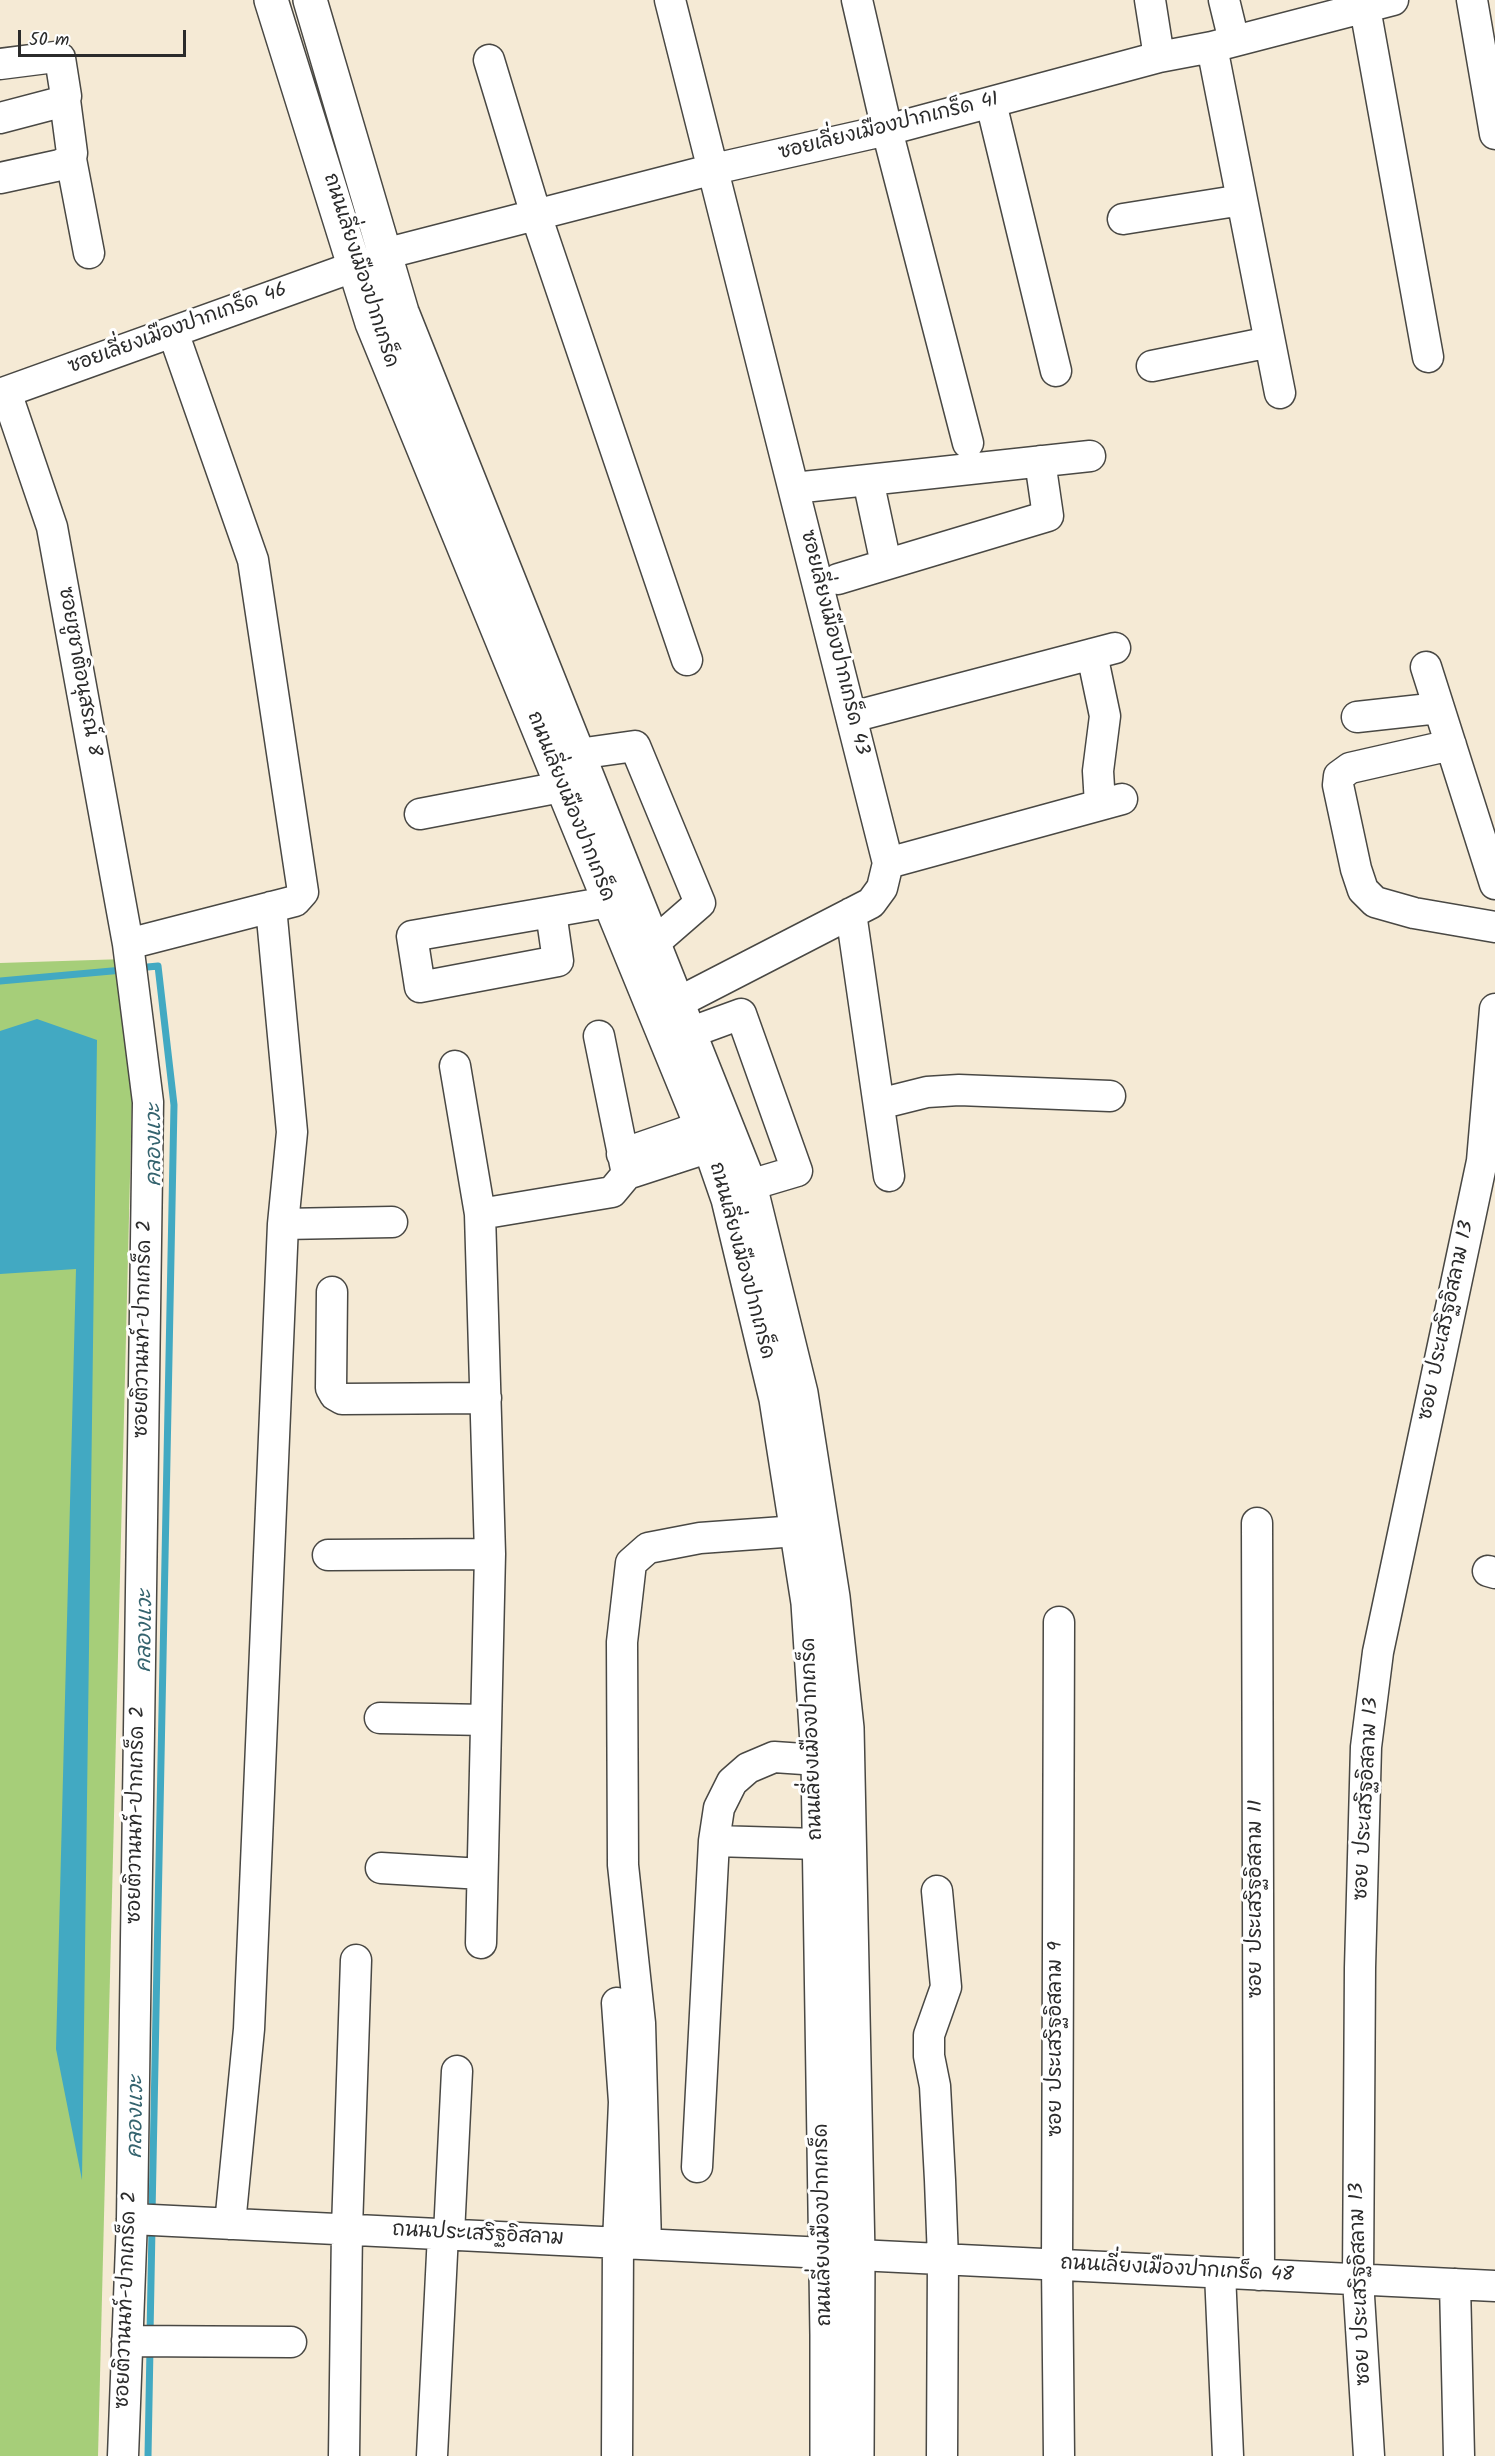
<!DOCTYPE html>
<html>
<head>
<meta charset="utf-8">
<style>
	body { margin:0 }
	#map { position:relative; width:1495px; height:2456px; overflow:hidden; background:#f5ead5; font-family:Kalam,sans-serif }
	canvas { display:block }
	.scale { position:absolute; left:18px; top:30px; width:168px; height:27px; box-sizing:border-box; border:3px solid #2b2b2b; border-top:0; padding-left:8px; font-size:18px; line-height:21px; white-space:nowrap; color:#2b2b2b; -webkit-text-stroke:4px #fff; paint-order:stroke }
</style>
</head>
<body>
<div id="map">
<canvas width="1495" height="2456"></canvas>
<div class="scale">50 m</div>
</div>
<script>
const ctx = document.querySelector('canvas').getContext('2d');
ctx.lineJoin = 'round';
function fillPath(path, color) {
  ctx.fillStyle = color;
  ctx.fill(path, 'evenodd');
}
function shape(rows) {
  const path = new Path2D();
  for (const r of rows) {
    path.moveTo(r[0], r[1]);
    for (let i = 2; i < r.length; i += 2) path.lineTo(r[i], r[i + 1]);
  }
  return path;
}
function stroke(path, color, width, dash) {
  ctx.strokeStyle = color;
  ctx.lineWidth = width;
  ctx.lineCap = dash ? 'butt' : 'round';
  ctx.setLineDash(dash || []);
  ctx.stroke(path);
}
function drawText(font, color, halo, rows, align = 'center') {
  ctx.font = font + ' Kalam,"Playpen Sans Thai",sans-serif';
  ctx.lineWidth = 6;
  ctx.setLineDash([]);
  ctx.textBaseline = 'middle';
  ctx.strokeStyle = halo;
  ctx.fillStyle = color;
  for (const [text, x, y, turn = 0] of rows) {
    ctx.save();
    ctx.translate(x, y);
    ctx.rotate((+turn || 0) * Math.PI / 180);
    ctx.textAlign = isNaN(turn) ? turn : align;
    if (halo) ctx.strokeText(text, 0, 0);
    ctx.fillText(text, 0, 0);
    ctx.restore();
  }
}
fillPath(shape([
	[125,959,133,1056,98,2456,0,2456,0,963]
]), '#a6ce79');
fillPath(shape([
	[37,1019,97,1040,82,2180,56,2049,76,1269,0,1274,0,1031]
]), '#42a9c2');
stroke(shape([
	[137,968,158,966,174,1105,152,2214],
	[0,981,123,970],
	[150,2334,152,2228],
	[148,2456,150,2348]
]), '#42a9c2', 7);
const minor = shape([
	[670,0,888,863,882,888,871,903,677,1003],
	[857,0,887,130,968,443],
	[1150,0,1159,57],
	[1224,0,1234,41],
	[1472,0,1495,134],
	[1365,8,1428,357],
	[1212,47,1280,393],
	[489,60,536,215,687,660],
	[0,64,55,57,60,58,66,96,61,102,0,118],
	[991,103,1056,371],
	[71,159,89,253],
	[0,178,60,165,71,159,72,153,65,100],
	[1123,219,1242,200],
	[384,254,714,169,887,130,1159,57,1212,47,1393,0],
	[1152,366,1270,342],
	[6,392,52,527,128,944,148,1102,132,2219,123,2456],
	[0,394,356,266],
	[868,480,886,564],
	[794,488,1090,456],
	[838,579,1048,516,1040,461],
	[1092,654,1105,716,1098,771,1100,804],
	[1426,667,1495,884],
	[852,717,1115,648],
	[1357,717,1439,708],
	[1451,745,1350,768,1339,776,1338,785,1356,869,1363,890,1375,902,1414,913,1495,927],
	[578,754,635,746,700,903,654,943],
	[420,814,561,787],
	[888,863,1122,799],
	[551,912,558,961,420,987,412,936,551,912,608,902],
	[851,913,889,1176],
	[128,944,295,901,303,892,253,560,173,332],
	[689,1033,741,1014,797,1171,750,1185],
	[455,1066,480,1214,490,1554,481,1943],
	[879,1104,927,1092,959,1090,1110,1096],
	[622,1154,700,1127],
	[627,1174,710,1147],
	[480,1214,612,1192,627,1174,599,1036],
	[283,1224,392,1222],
	[332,1292,331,1388,335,1395,342,1399,486,1398],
	[1257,1523,1259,2275],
	[328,1555,490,1554],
	[1488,1571,1495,1573],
	[1059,1622,1057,2265,1059,2456],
	[380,1718,486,1720],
	[714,1841,818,1844],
	[381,1868,482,1874],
	[937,1891,946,1987,929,2035,929,2056,935,2086,940,2180,943,2259,942,2456],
	[697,2167,714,1841,719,1808,732,1782,748,1768,774,1757,818,1760],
	[132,2219,825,2253],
	[230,2224,249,2029,283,1224,292,1132,271,907],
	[449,2234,457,2071],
	[646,2244,640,2023,623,1865,622,1642,631,1563,648,1548,700,1538,797,1531],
	[858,2255,1495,2286],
	[1220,2273,1228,2456],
	[1455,2284,1459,2456],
	[127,2341,291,2342],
	[344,2456,347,2229,356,1960],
	[432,2456,443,2234],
	[617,2456,618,2243,624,2102,617,2003],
	[1369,2456,1358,2280,1360,1968,1366,1747,1378,1652,1482,1161,1495,1009]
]);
const major = shape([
	[271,0,372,323,710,1147,728,1199,776,1399,808,1603,818,1760,827,2335,827,2456],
	[310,0,402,312,750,1185,801,1393,833,1597,847,1728,858,2255,857,2456]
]);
stroke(minor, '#494844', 33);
stroke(major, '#494844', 36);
stroke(minor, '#fff', 30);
stroke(major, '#fff', 33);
drawText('20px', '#2b2b2b', '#fff', [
	["ซอยเลี่ยงเมืองปากเกร็ด 41",889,128,-14],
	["ถนนเลี่ยงเมืองปากเกร็ด",359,271,72],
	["ซอยเลี่ยงเมืองปากเกร็ด 46",178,330,-20],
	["ซอยเลี่ยงเมืองปากเกร็ด 43",833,643,76],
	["ซอยชูชาติอนุสรณ์ 8",78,672,80],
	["ถนนเลี่ยงเมืองปากเกร็ด",569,807,68],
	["ถนนเลี่ยงเมืองปากเกร็ด",740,1261,75],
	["ซอย ประเสริฐอิสลาม 13",1448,1321,-78],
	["ซอยติวานนท์-ปากเกร็ด 2",145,1329,-89],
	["ถนนเลี่ยงเมืองปากเกร็ด",814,1739,-92],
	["ซอย ประเสริฐอิสลาม 13",1368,1799,-87],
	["ซอยติวานนท์-ปากเกร็ด 2",138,1815,-89],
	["ซอย ประเสริฐอิสลาม 11",1258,1899,-90],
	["ซอย ประเสริฐอิสลาม 9",1058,2039,-90],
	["ถนนเลี่ยงเมืองปากเกร็ด",825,2225,-91],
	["ถนนประเสริฐอิสลาม",478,2236,3],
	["ถนนเลี่ยงเมืองปากเกร็ด 48",1177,2271,3],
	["ซอย ประเสริฐอิสลาม 13",1362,2284,-92],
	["ซอยติวานนท์-ปากเกร็ด 2",128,2300,-88]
]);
drawText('italic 21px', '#35646f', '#fff', [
	["คลองแวะ",156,1145,-90],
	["คลองแวะ",147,1631,-89],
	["คลองแวะ",138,2117,-89]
]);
</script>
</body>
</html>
